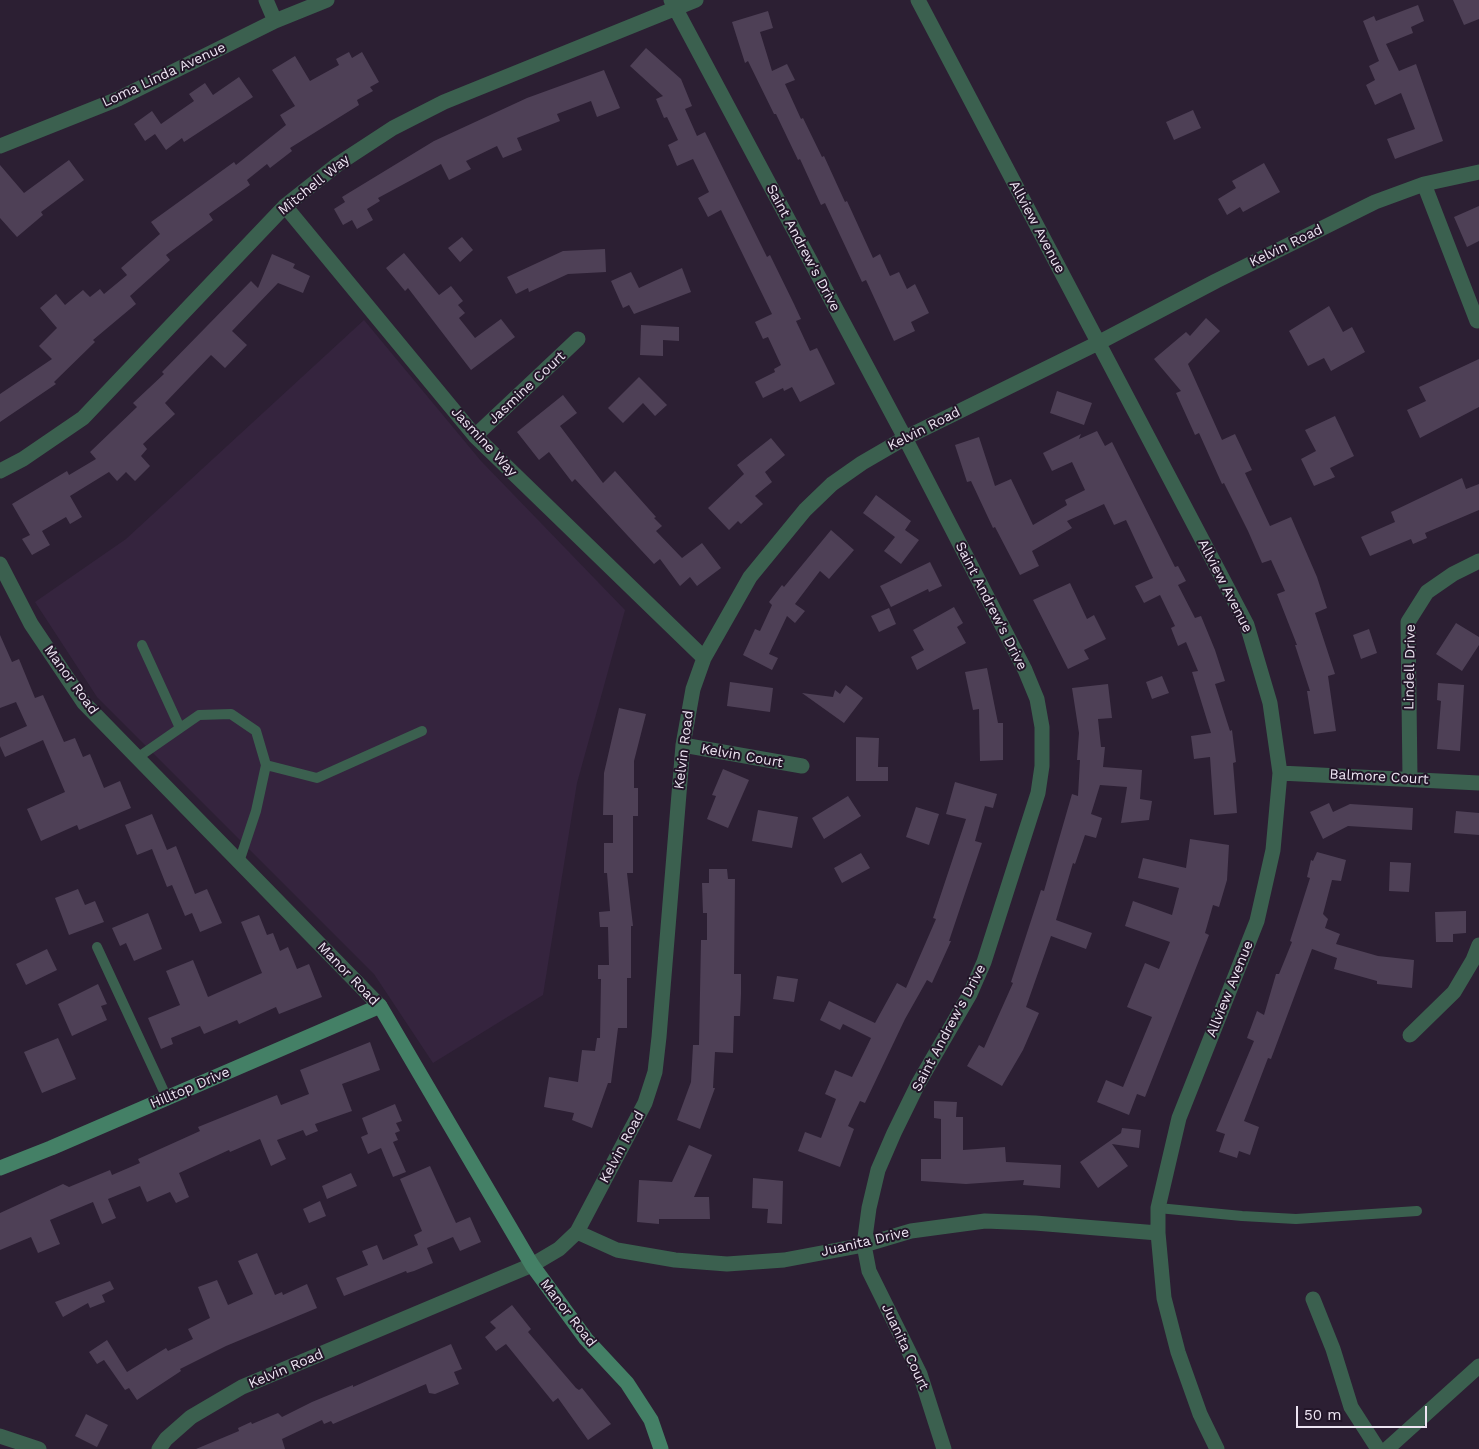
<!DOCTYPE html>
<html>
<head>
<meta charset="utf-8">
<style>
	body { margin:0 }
	#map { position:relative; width:1479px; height:1449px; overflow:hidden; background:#2c1f33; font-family:"Work Sans",sans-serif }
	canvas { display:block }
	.scale { position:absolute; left:1296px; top:1406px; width:131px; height:22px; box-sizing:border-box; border:2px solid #ede4f2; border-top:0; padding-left:6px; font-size:15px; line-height:18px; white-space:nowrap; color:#ede4f2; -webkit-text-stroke:4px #231629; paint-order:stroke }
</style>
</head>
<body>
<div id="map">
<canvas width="1479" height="1449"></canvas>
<div class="scale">50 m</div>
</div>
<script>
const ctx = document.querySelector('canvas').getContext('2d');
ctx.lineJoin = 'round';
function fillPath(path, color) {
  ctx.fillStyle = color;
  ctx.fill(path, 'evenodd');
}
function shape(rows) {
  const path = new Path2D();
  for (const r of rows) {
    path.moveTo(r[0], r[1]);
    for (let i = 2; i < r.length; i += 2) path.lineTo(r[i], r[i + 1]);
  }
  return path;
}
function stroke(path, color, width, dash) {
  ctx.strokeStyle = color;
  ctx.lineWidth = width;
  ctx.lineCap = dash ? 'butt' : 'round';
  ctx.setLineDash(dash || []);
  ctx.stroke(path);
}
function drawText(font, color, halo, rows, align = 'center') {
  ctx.font = font + ' "Work Sans",sans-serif';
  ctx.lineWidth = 4;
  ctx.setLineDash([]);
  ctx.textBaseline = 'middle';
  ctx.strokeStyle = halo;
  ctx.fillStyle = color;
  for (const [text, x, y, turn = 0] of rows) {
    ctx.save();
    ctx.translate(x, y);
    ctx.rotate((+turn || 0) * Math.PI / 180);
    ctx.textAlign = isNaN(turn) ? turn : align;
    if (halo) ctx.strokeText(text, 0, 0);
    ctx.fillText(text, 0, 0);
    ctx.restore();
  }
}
fillPath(shape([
	[364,320,481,461,625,610,577,783,543,995,433,1063,374,974,97,697,35,602,126,539]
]), '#35243e');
fillPath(shape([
	[1453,0,1479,0,1479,19,1464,25],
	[1418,5,1424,21,1411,27,1413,33,1386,44,1399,71,1416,64,1443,141,1395,159,1387,139,1415,129,1401,93,1375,105,1366,85,1375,80,1369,66,1379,61,1363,21,1374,16,1376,21],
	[768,11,773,28,760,32,772,71,787,64,795,80,785,84,801,119,803,118,822,157,824,156,845,202,847,201,873,258,880,254,890,276,899,272,907,289,915,284,929,313,911,322,915,331,894,341,866,280,862,282,825,203,821,205,800,159,798,160,776,114,774,114,748,61,745,63,732,22],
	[646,48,681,79,692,106,685,109,697,136,705,132,767,257,770,255,794,304,801,319,796,321,810,351,817,348,835,384,800,402,792,387,784,391,783,388,763,398,755,382,775,372,774,369,781,365,768,337,763,339,755,322,772,314,721,210,708,217,698,198,709,192,693,159,677,166,668,145,678,140,667,117,664,118,656,99,663,96,630,66],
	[349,52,352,58,362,52,379,82,370,87,373,91,357,100,359,105,290,148,292,151,270,168,267,164,247,180,250,185,209,214,213,220,166,255,170,260,130,296,136,304,93,340,95,342,54,382,56,384,0,422,0,394,52,359,39,346,57,328,40,308,56,294,65,305,83,290,90,297,100,289,104,294,127,275,121,268,160,234,151,222,234,162,236,165,286,125,280,115,295,106,272,70,295,56,310,81,339,65,336,59],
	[604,70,620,108,597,117,591,101,557,114,560,121,517,138,522,150,503,158,497,146,466,161,471,169,449,180,441,164,378,198,380,201,367,209,373,220,357,229,352,220,343,225,334,209,345,202,342,197,434,141,527,98],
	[239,77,253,97,184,142,182,138,166,150,155,134,145,141,134,124,152,111,161,124,194,101,189,94,205,83,213,95],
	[1193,110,1201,128,1174,140,1166,122],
	[69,160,84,180,41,212,43,215,17,237,0,218,0,165,24,193],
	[1264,163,1280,192,1243,212,1240,207,1227,215,1218,199,1236,188,1232,181],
	[1479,206,1479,241,1467,247,1454,217],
	[462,237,473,250,460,262,448,248],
	[605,249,606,272,568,274,529,292,528,288,516,294,507,277,563,251],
	[404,253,439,295,451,286,463,301,458,305,465,313,459,318,475,338,501,319,515,337,471,370,408,288,405,291,386,268],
	[272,254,295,264,293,268,310,276,303,293,278,283,232,331,247,345,225,368,211,355,165,403,175,414,143,444,147,449,141,456,150,466,135,481,126,472,117,481,109,472,70,496,82,517,70,524,66,517,42,531,50,545,32,555,22,539,30,535,12,504,67,471,69,475,96,459,90,452,137,407,133,403,164,374,162,372,251,281,258,288],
	[682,268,691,292,634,314,629,305,623,308,611,281,631,272,639,288],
	[1329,306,1343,332,1352,327,1365,352,1331,371,1324,358,1308,366,1289,331],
	[1206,318,1220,331,1188,364,1222,440,1235,434,1252,470,1245,473,1270,526,1291,517,1317,577,1327,608,1315,613,1335,674,1328,676,1336,731,1314,734,1307,691,1310,691,1295,645,1297,645,1277,594,1285,591,1271,560,1262,563,1248,531,1224,483,1222,484,1199,433,1195,435,1176,393,1181,391,1154,359,1186,332,1190,336],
	[641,325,679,327,679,341,663,340,663,356,640,355],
	[1479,359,1479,407,1420,438,1407,410,1426,401,1419,387],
	[639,377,667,405,655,416,643,403,623,423,608,408],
	[1057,391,1092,403,1084,425,1050,413],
	[563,395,577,413,560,426,603,483,615,471,656,517,654,518,662,526,656,531,682,558,702,543,721,568,697,586,690,577,680,586,660,559,654,564,575,479,572,482,549,452,539,460,517,432],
	[1335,416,1354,456,1330,468,1335,477,1314,486,1301,459,1316,451,1305,430],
	[1097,431,1105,446,1112,442,1175,567,1178,566,1186,581,1178,585,1195,618,1201,616,1215,650,1225,681,1215,684,1230,731,1232,730,1236,762,1233,763,1237,813,1214,815,1210,757,1194,759,1191,736,1211,733,1192,672,1198,671,1186,642,1178,646,1171,628,1175,626,1160,595,1144,603,1135,586,1153,578,1126,520,1114,525,1104,504,1067,521,1072,528,1032,551,1039,566,1020,575,995,527,993,528,971,481,967,482,955,445,979,437,995,486,1011,479,1033,525,1067,505,1065,500,1085,490,1072,462,1052,471,1043,453,1081,434,1079,439],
	[771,438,785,455,765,472,772,482,755,496,763,504,741,524,738,521,729,530,708,508,744,474,737,465],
	[1462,478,1466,489,1479,484,1479,510,1425,533,1427,538,1413,544,1411,539,1370,556,1361,537,1395,522,1391,512],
	[876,495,911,521,905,530,919,540,901,564,884,551,895,537,863,513],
	[831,530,854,550,829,579,820,571,795,604,805,611,795,623,787,616,769,654,778,658,772,670,743,655,755,629,760,631,772,605,769,602,782,585,784,587],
	[930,562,942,586,929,592,928,589,891,607,880,586],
	[1070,583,1087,619,1094,615,1106,639,1084,650,1089,659,1068,669,1033,600],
	[954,607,963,623,957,627,966,643,917,670,911,657,924,650,913,630],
	[889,608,896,624,879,632,871,616],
	[1456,623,1479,637,1479,645,1462,671,1436,654],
	[1369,629,1377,653,1361,659,1353,635],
	[0,635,12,662,19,659,35,698,43,695,64,742,75,738,83,757,90,754,104,788,120,781,131,808,79,830,77,825,41,841,27,809,65,792,43,740,5,757,0,746,0,738,27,726,16,702,0,708],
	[987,668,998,723,1003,723,1003,760,980,761,979,709,973,710,965,672],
	[1162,676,1169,693,1152,699,1146,682],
	[730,682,773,688,770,712,727,706],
	[1438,683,1464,685,1460,751,1437,749,1441,701,1437,700],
	[1108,684,1112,718,1098,719,1101,747,1105,747,1103,767,1142,770,1140,799,1152,801,1149,820,1121,823,1127,787,1100,785,1091,814,1102,818,1096,838,1085,835,1075,864,1073,863,1056,920,1092,933,1086,949,1051,936,1026,1007,1039,1013,1023,1050,1002,1086,967,1066,979,1045,984,1048,1013,983,1011,982,1041,890,1044,891,1072,794,1078,796,1080,760,1077,760,1079,733,1072,688],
	[846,685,863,698,844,723,802,693,833,697,835,690,840,694],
	[619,708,646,714,634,761,634,788,638,788,638,816,633,816,633,873,627,873,633,926,631,926,631,978,627,978,627,1028,618,1028,611,1083,608,1083,592,1128,572,1120,574,1113,544,1107,549,1077,578,1082,582,1050,595,1051,597,1038,600,1038,601,979,598,979,598,965,609,965,608,927,600,927,599,912,610,911,607,873,604,873,604,843,613,843,613,815,603,815,604,773],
	[856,737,879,738,878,767,888,767,888,781,856,781],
	[723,769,749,780,728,828,707,819,716,796,712,795],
	[955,782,997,794,993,808,985,806,975,841,982,843,949,941,951,941,932,983,927,980,905,1019,865,1103,860,1101,848,1126,854,1129,840,1167,798,1151,805,1132,821,1138,836,1099,825,1094,835,1070,852,1077,871,1038,843,1024,840,1030,820,1020,829,1001,875,1023,897,983,906,988,936,919,933,918,966,819,946,814],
	[848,796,861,816,824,839,812,818],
	[1329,803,1333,812,1350,804,1413,808,1412,830,1348,826,1323,839,1310,812],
	[916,807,939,814,929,845,906,837],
	[758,810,798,817,792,848,752,841],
	[1456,811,1479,813,1479,835,1454,833],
	[152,814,167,850,176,846,195,894,207,889,222,923,200,932,192,913,185,916,172,885,167,887,152,849,137,855,125,825],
	[1190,839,1229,845,1227,880,1219,907,1213,905,1205,933,1209,935,1145,1097,1137,1094,1129,1115,1097,1102,1106,1080,1123,1087,1152,1017,1127,1007,1145,963,1159,969,1170,942,1125,926,1133,901,1172,915,1179,888,1138,878,1143,858,1186,868],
	[1317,852,1346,860,1341,881,1332,880,1323,914,1328,919,1325,928,1340,934,1336,944,1378,956,1414,960,1412,988,1377,984,1377,981,1334,969,1337,958,1312,949,1271,1059,1268,1058,1244,1121,1259,1127,1250,1155,1239,1151,1237,1158,1219,1152,1225,1134,1216,1131,1254,1041,1247,1038,1257,1011,1264,1015,1276,974,1279,974,1292,942,1290,941,1310,878,1307,877,1311,860,1313,861],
	[861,853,870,868,842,883,834,868],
	[1390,862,1411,863,1409,892,1389,891],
	[709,869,727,869,728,879,735,879,734,974,741,974,741,994,740,1016,734,1016,733,1053,715,1052,713,1088,715,1088,700,1129,677,1120,691,1082,693,1045,699,1045,701,940,707,940,707,913,703,913,702,883,709,883],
	[78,889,85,905,95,901,104,922,69,935,55,898],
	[1466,911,1466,933,1453,934,1453,942,1436,942,1435,912],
	[148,913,162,949,134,961,126,943,120,946,112,928],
	[259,915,267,935,273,933,280,951,288,947,297,969,309,964,322,997,279,1014,276,1007,239,1024,237,1020,204,1034,200,1026,171,1038,173,1044,161,1049,148,1018,180,1005,166,971,193,960,208,997,262,973,241,922],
	[47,949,57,970,26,985,16,964],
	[777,976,798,979,794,1002,773,999],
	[98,984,107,1004,101,1006,107,1020,72,1036,58,1004],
	[58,1038,76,1079,42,1093,24,1052],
	[370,1042,380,1070,342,1084,352,1111,315,1124,318,1131,306,1136,303,1130,277,1140,286,1159,271,1166,260,1139,230,1152,229,1150,179,1173,189,1197,176,1203,170,1192,147,1202,140,1186,108,1199,116,1218,102,1224,93,1202,50,1220,60,1244,38,1253,31,1237,0,1250,0,1213,63,1184,69,1187,110,1170,112,1175,140,1163,138,1159,200,1131,198,1127,277,1095,281,1105,309,1094,300,1070],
	[934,1101,957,1102,956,1117,963,1117,963,1150,1005,1147,1006,1162,1061,1165,1060,1188,1023,1185,1024,1180,966,1184,921,1181,921,1159,941,1159,941,1119,934,1118],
	[395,1104,402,1121,396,1123,400,1131,395,1133,398,1140,393,1142,406,1172,393,1177,381,1148,368,1154,361,1137,368,1134,362,1118],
	[1122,1128,1141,1130,1139,1148,1112,1144,1128,1166,1098,1188,1080,1162,1121,1133],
	[689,1145,712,1155,694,1197,709,1197,710,1219,659,1219,659,1224,637,1222,639,1180,672,1182],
	[430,1166,456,1223,470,1217,481,1242,460,1251,453,1237,427,1248,433,1263,414,1271,407,1273,406,1271,344,1296,336,1278,368,1265,362,1251,377,1245,383,1260,418,1245,414,1235,422,1231,400,1179],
	[351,1173,357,1186,327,1199,322,1186],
	[753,1178,783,1181,782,1224,767,1223,768,1209,752,1208],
	[320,1201,326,1216,309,1223,303,1209],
	[257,1253,275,1295,282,1292,283,1295,307,1284,317,1308,226,1346,180,1369,181,1371,137,1400,129,1388,125,1390,104,1360,97,1364,89,1352,107,1340,127,1372,166,1348,168,1351,193,1339,188,1329,210,1318,198,1287,217,1280,228,1305,253,1294,238,1261],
	[110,1281,114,1289,102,1295,105,1302,90,1308,88,1303,63,1317,55,1302],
	[512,1305,531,1329,528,1332,576,1388,579,1390,582,1388,611,1424,588,1440,558,1398,553,1402,506,1344,496,1351,485,1337,496,1328,490,1322],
	[451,1344,462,1369,454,1372,459,1384,435,1394,429,1393,426,1384,333,1424,331,1421,324,1424,322,1420,282,1439,285,1449,196,1449,239,1431,238,1428,251,1422,252,1424,278,1413,282,1417,312,1402,353,1385,353,1387],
	[86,1414,108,1425,97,1447,75,1436]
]), '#4e4056');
stroke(shape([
	[142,645,180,728],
	[137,758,199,715,231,714,256,731,266,765,256,811,239,862],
	[266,765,317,778,422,731],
	[97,947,167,1098],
	[1158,1208,1242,1216,1296,1219,1417,1211]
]), '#3b604f', 10);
stroke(shape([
	[266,0,275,21],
	[671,0,905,438,1025,670,1037,699,1042,727,1042,766,1038,793,984,962,970,994,918,1084,894,1133,878,1170,869,1208,864,1245,869,1271,920,1374,944,1449],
	[918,0,1247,625,1270,703,1280,773,1273,850,1257,921,1179,1118,1158,1208,1158,1233,1164,1298,1178,1352,1200,1414,1217,1449],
	[0,146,118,99,275,21,327,0],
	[1424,184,1477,321],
	[285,206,475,436,704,658],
	[475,436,578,339],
	[0,471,23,459,83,418,285,206,338,164,393,128,444,102,696,0],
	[0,564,31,624,84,703,380,1006],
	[683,745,802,766],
	[1280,773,1479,783],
	[1410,778,1408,622,1427,592,1453,574,1479,561],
	[1410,1035,1454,992,1473,960,1479,945],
	[577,1232,617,1250,675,1260,727,1264,784,1260,864,1245,911,1231,985,1221,1035,1223,1158,1233],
	[1313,1299,1333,1349,1351,1407,1378,1449],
	[0,1436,39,1449],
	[159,1449,166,1439,191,1417,242,1387,532,1265,559,1249,577,1232,645,1103,655,1072,659,1037,683,745,693,689,704,658,750,577,805,510,832,484,862,463,905,438,1098,343,1216,281,1375,202,1424,184,1479,172],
	[1387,1449,1479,1366]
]), '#3b604f', 15);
stroke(shape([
	[0,1168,51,1148,380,1006,532,1265,586,1339,627,1383,651,1420,661,1449]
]), '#448066', 15);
drawText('14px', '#ede4f2', '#231629', [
	["Loma Linda Avenue",164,75,-25],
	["Mitchell Way",314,185,-39],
	["Allview Avenue",1037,227,62],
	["Kelvin Road",1286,246,-26],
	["Saint Andrew's Drive",803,248,62],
	["Jasmine Court",527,388,-43],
	["Kelvin Road",924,429,-27],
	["Jasmine Way",484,442,47],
	["Allview Avenue",1225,586,63],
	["Saint Andrew's Drive",991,606,63],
	["Lindell Drive",1410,667,-89],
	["Manor Road",71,680,54],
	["Kelvin Road",684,750,-83],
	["Kelvin Court",742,756,10],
	["Balmore Court",1379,777,3],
	["Manor Road",348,974,46],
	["Allview Avenue",1230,989,-68],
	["Saint Andrew's Drive",949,1028,-62],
	["Hilltop Drive",190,1088,-23],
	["Kelvin Road",622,1147,-62],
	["Juanita Drive",865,1242,-13],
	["Manor Road",568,1313,52],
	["Juanita Court",905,1347,65],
	["Kelvin Road",286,1369,-23]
]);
</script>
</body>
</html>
